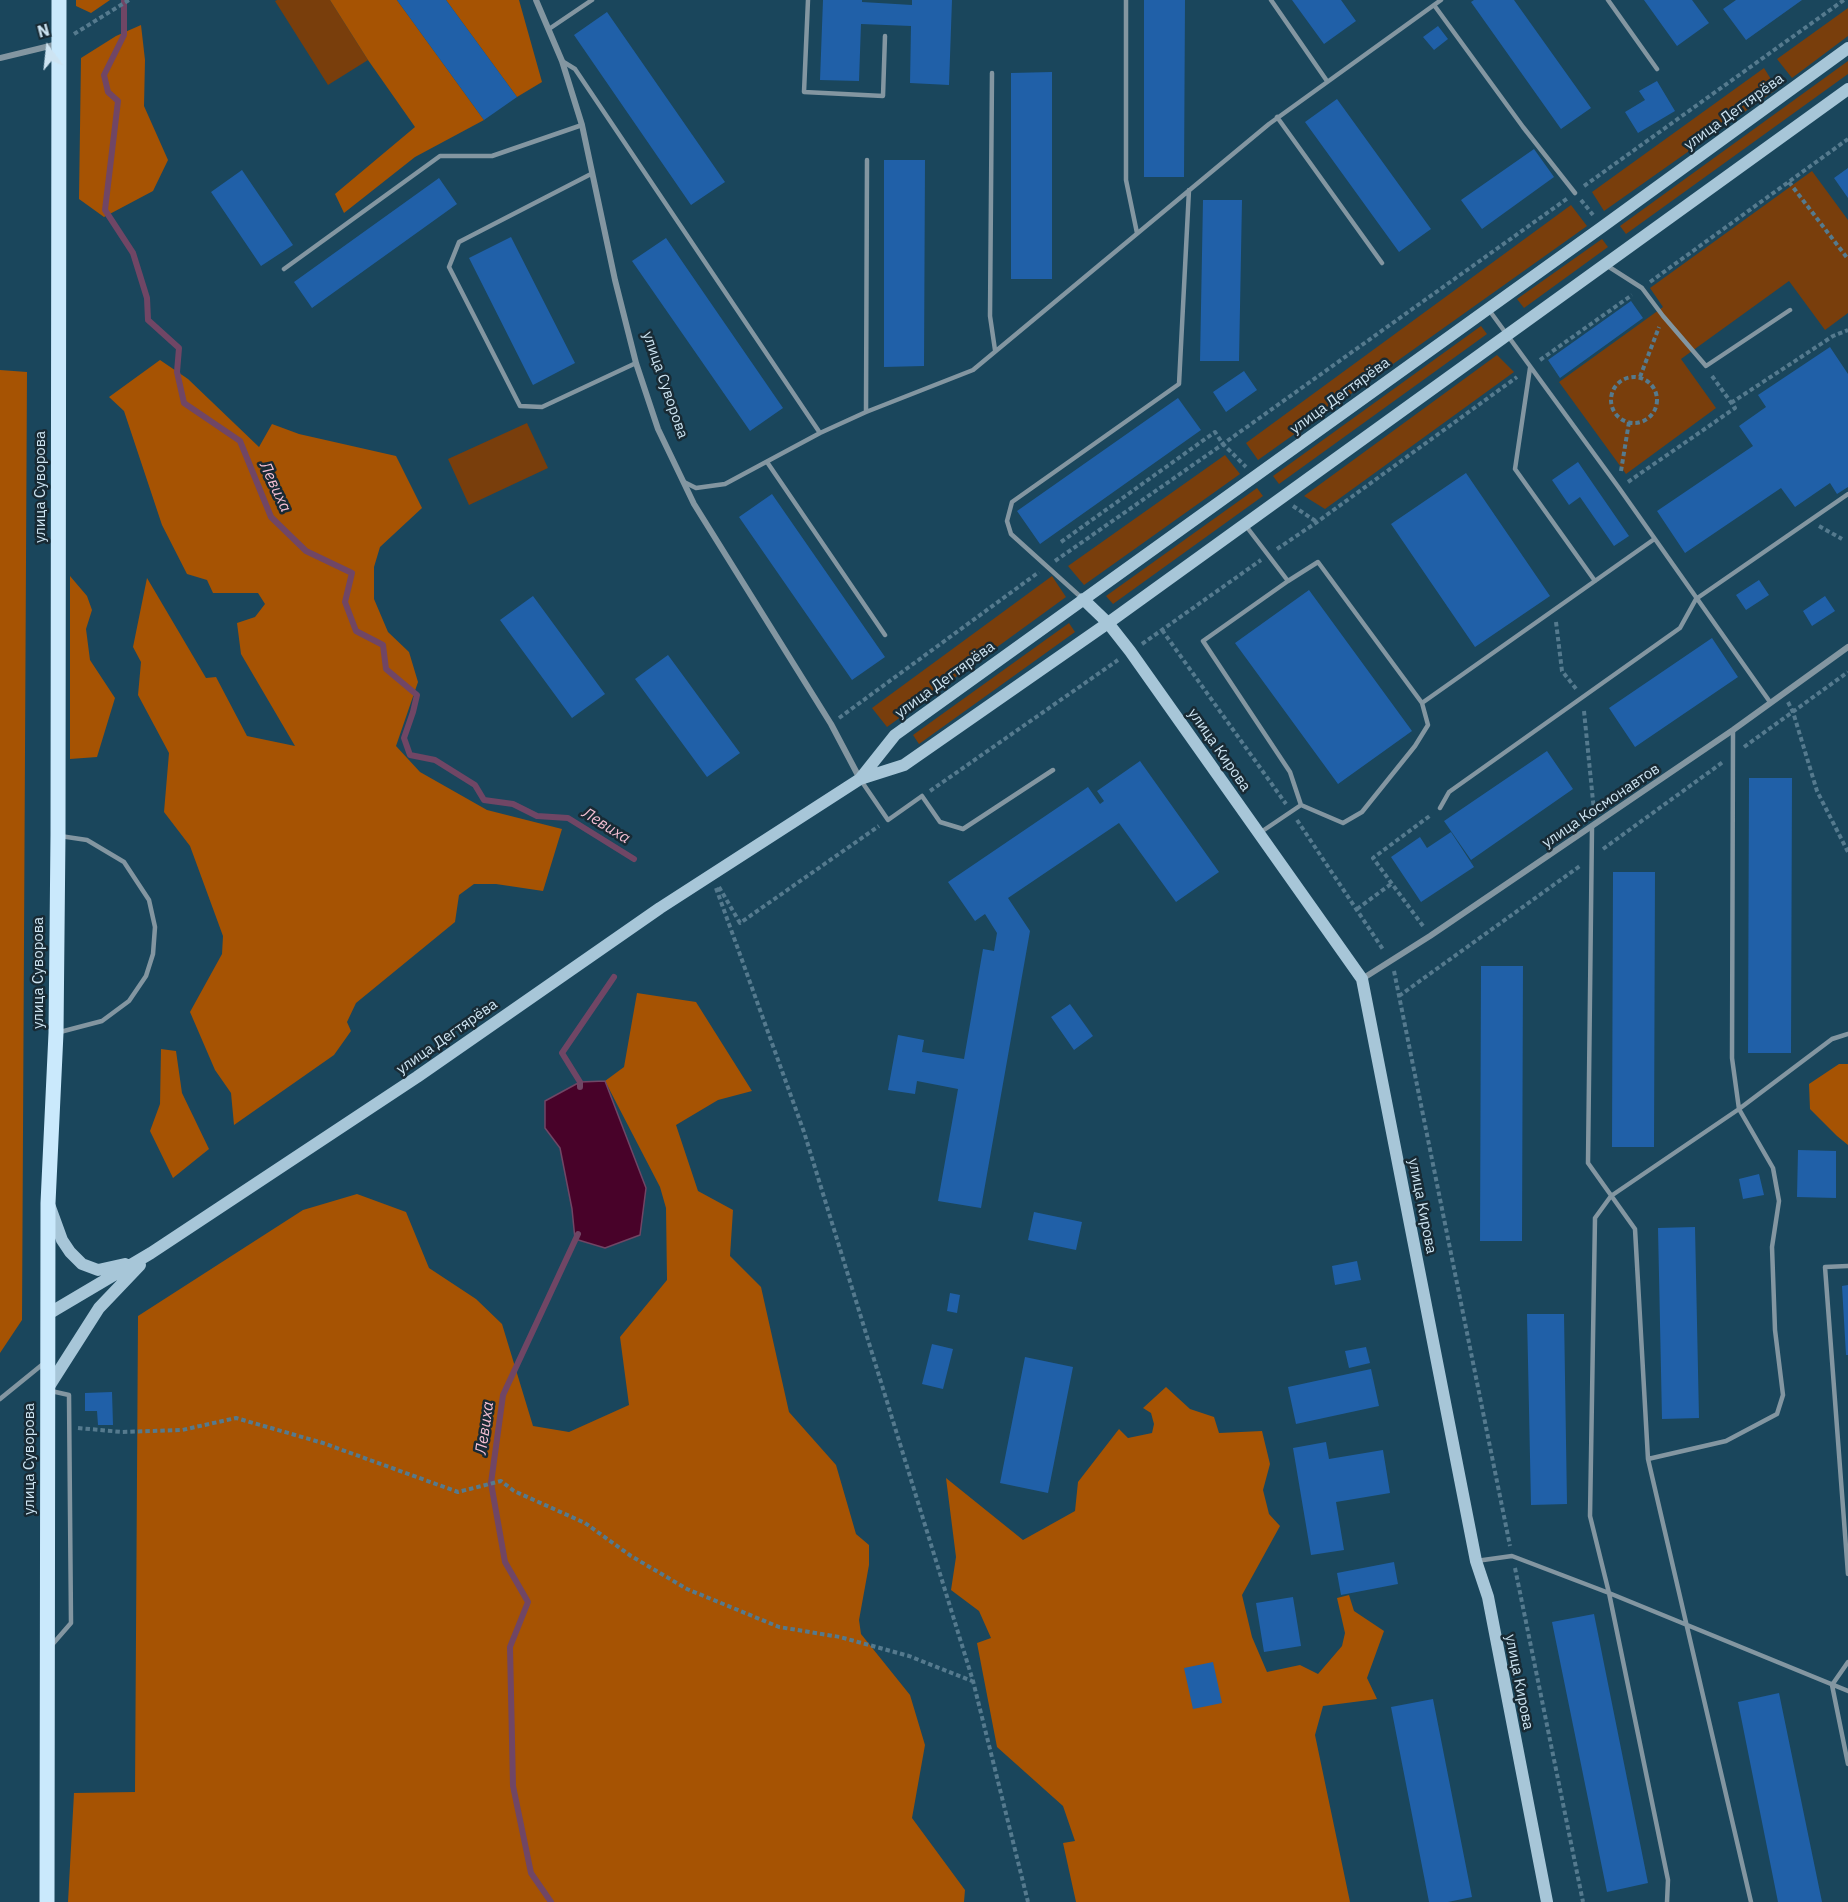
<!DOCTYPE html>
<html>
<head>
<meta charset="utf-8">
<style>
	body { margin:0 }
	#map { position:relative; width:1848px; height:1902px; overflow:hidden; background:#1a465c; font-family:"IBM Plex Sans",sans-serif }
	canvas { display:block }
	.north { position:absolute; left:18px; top:18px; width:60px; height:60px; -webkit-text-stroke:4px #182a34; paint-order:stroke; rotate:345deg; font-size:16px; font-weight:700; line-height:24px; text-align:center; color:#cde4f2 }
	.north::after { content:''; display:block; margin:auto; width:21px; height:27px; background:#cde4f2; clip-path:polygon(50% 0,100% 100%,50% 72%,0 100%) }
</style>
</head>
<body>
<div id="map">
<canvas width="1848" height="1902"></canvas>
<div class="north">N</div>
</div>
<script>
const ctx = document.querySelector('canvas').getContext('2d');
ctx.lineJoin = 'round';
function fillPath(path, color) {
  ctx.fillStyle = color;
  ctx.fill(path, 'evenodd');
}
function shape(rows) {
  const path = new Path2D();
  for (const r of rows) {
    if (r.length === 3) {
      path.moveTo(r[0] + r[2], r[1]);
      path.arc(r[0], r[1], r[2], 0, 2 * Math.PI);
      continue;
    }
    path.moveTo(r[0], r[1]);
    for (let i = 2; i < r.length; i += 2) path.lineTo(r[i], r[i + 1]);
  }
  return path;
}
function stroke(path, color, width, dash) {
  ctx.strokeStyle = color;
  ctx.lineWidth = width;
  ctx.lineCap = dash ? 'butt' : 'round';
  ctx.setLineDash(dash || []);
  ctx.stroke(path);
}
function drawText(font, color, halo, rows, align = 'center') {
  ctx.font = font + ' "IBM Plex Sans",sans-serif';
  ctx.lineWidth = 5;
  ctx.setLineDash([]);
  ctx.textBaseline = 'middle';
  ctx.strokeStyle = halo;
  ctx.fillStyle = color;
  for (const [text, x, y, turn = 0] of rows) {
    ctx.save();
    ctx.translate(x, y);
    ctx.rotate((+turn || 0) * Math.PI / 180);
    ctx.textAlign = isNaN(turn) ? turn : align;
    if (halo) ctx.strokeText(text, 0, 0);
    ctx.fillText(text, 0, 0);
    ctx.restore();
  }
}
fillPath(shape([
	[277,0,330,0,368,60,328,85,275,1],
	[1848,8,1848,36,1792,78,1777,59],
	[1848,61,1848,74,1626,234,1620,226],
	[1764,68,1777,89,1604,211,1592,192],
	[1812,171,1848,220,1848,313,1825,330,1789,281,1681,359,1716,408,1626,474,1559,382,1663,307,1650,288],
	[1571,205,1587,226,1258,460,1246,443],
	[1602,239,1608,247,1524,308,1517,299],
	[1481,326,1487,334,1279,484,1273,476],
	[1497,355,1514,372,1325,509,1304,496],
	[527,423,548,468,469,505,448,459],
	[1225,455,1240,474,1084,585,1068,566],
	[1257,488,1263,496,1113,604,1106,596],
	[1052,576,1066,597,887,727,872,708],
	[1069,623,1075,632,919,744,913,735]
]), '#793e0c');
fillPath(shape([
	[76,0,110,0,91,13,76,6],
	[330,0,397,0,484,120,415,157,344,213,335,194,415,127,368,60],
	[446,0,519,0,542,82,517,97],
	[141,25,145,60,144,106,168,160,153,191,104,217,79,199,81,58,116,36],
	[160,360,188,379,259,447,272,424,299,434,396,456,422,508,380,547,374,567,374,599,388,632,409,652,418,682,396,746,420,772,487,810,562,829,543,891,496,884,474,884,459,895,455,922,356,1003,347,1022,351,1031,334,1055,234,1125,231,1093,215,1070,190,1012,222,954,223,936,190,846,164,812,169,753,138,695,141,662,133,647,147,578,206,678,216,677,247,736,295,746,241,654,237,623,255,617,265,604,258,593,213,593,207,580,187,574,162,525,124,411,109,397],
	[0,370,27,372,22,1320,0,1353],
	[70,576,87,596,92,610,86,629,90,660,115,698,97,757,70,759],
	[637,993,696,1002,752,1091,718,1100,676,1125,698,1191,733,1210,730,1256,761,1287,789,1412,836,1465,856,1534,869,1545,869,1565,859,1620,861,1634,910,1695,925,1745,912,1818,965,1890,964,1902,68,1902,74,1793,135,1792,138,1316,303,1210,357,1194,406,1212,429,1268,476,1299,502,1324,533,1426,569,1432,629,1405,620,1337,667,1280,666,1208,660,1187,605,1081,624,1067],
	[161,1049,176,1051,182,1093,209,1149,173,1178,150,1131,160,1104],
	[1839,1064,1848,1064,1848,1145,1837,1136,1810,1109,1809,1084],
	[1166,1387,1190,1409,1214,1417,1219,1433,1262,1431,1270,1464,1263,1490,1269,1514,1280,1526,1242,1595,1252,1637,1267,1672,1300,1665,1318,1674,1342,1646,1345,1633,1337,1598,1349,1595,1354,1611,1384,1631,1367,1678,1377,1699,1323,1706,1315,1735,1350,1902,1076,1902,1063,1843,1075,1841,1063,1806,997,1747,977,1643,991,1638,979,1611,951,1590,956,1557,946,1478,1023,1540,1075,1511,1078,1482,1119,1429,1128,1438,1152,1433,1154,1424,1151,1413,1143,1408]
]), '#a65303');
const water = shape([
	[605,1081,646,1188,640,1235,605,1248,575,1239,572,1209,560,1148,545,1128,545,1101,580,1082,605,1081]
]);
fillPath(water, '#480229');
stroke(water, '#704665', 1.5);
stroke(shape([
	[124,0,124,35,104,75,108,92,118,101,105,210,133,253,147,298,148,320,179,348,177,372,184,403,240,441,271,517,306,551,352,573,345,602,356,631,383,645,386,669,417,695,413,712,404,738,410,755,435,760,475,785,484,800,513,804,537,816,568,818,634,859],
	[580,1087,580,1082,562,1053,614,977],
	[551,1902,531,1873,513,1786,510,1647,528,1602,505,1562,491,1483,503,1395,578,1234]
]), '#704665', 6);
fillPath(shape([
	[397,0,446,0,517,97,484,120],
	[823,0,862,0,862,2,912,5,912,0,952,0,949,85,910,83,911,26,861,24,859,81,820,80],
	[1144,0,1185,0,1184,177,1144,177],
	[1292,0,1341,0,1356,21,1324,44],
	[1474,0,1514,0,1591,108,1561,129,1471,2],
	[1644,0,1692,0,1709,23,1677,46],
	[1736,0,1802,0,1746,40,1723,9],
	[607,12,725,182,691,205,574,35],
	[1438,26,1448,39,1434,50,1423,37],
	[1052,72,1052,279,1011,279,1011,73],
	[1657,81,1675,111,1638,133,1625,112,1645,100,1639,91],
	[1337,99,1431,229,1399,252,1305,122],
	[1534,149,1554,177,1482,229,1461,200],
	[884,160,925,160,924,366,884,367],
	[1848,168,1848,198,1834,178],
	[242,170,293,245,261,266,211,192],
	[439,178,457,204,312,308,294,282],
	[1203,200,1242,200,1239,361,1200,361],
	[511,237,575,363,533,385,469,258],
	[666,238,783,408,750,431,632,261],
	[1631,301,1643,318,1560,378,1548,360],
	[1830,347,1848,374,1848,487,1837,494,1830,483,1795,507,1781,488,1685,553,1657,511,1753,446,1739,426,1766,407,1758,395],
	[1244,371,1257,390,1226,412,1213,392],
	[1178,398,1201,430,1040,544,1017,511],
	[1578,462,1629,536,1614,546,1580,497,1569,505,1552,480],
	[1466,473,1550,596,1475,647,1391,524],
	[772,494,885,657,852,680,739,517],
	[1759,580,1769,595,1746,610,1736,595],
	[1309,590,1412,731,1338,784,1235,643],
	[533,596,605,694,572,718,500,620],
	[1825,596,1835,611,1812,626,1803,611],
	[1712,638,1738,677,1635,747,1609,708],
	[668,655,740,753,707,777,635,679],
	[1547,751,1573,789,1471,860,1444,821],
	[1140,761,1219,872,1176,902,1119,823,1008,898,1030,931,981,1208,938,1201,958,1089,917,1081,915,1094,888,1090,898,1035,924,1040,922,1052,964,1059,983,949,994,951,997,933,985,914,975,921,948,882,1088,787,1100,804,1104,801,1097,791],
	[1749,778,1792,778,1791,1053,1748,1053],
	[1451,832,1474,867,1421,902,1391,857,1420,837,1427,848],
	[1613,872,1655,872,1654,1147,1612,1147],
	[1481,966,1523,966,1522,1241,1480,1241],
	[1070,1004,1093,1036,1074,1050,1051,1017],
	[1798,1150,1836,1151,1836,1198,1797,1197],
	[1759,1174,1764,1195,1743,1199,1739,1179],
	[1034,1212,1082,1222,1076,1250,1028,1240],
	[1695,1227,1699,1418,1662,1419,1658,1228],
	[1357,1261,1361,1280,1335,1285,1332,1266],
	[1848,1285,1848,1355,1846,1355,1842,1286],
	[950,1293,960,1295,957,1313,947,1311],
	[1527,1314,1564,1314,1567,1504,1531,1505],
	[932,1344,953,1349,943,1389,922,1384],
	[1366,1347,1370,1363,1349,1368,1345,1351],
	[1025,1357,1073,1367,1048,1493,1000,1483],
	[1371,1369,1379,1406,1296,1424,1288,1387],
	[112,1392,113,1425,98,1425,97,1411,85,1411,85,1393],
	[1326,1442,1329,1459,1383,1450,1390,1493,1336,1502,1344,1550,1311,1555,1293,1448],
	[1394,1562,1398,1584,1341,1595,1337,1573],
	[1293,1597,1301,1646,1264,1652,1256,1603],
	[1594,1614,1648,1883,1607,1892,1552,1622],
	[1213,1662,1222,1703,1193,1709,1184,1668],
	[1779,1693,1822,1902,1778,1902,1738,1702],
	[1433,1699,1472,1897,1448,1902,1429,1902,1391,1707]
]), '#2060a8');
stroke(shape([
	[74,34,129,0],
	[1789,182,1848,259],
	[1584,186,1844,0],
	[1581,200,1593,215],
	[1650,282,1848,139],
	[1540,360,1632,295],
	[1640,377,1659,327],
	[1634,400,23],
	[1731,403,1833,336,1848,330],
	[1621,471,1629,422],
	[1628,482,1735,408,1712,376],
	[1293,506,1317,522],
	[1819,526,1842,539],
	[1061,542,1215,432,1223,444,1246,467],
	[1277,549,1317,522,1517,377],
	[1055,561,1223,444,1568,198],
	[1556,622,1562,671,1577,690],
	[1162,630,1286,804],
	[1142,644,1261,560],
	[1788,702,1793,712,1817,791,1848,852],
	[1584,711,1594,811],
	[839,718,1039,572],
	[1744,747,1848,672],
	[930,791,1118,660],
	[1297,820,1384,951],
	[1603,849,1723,762],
	[719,887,740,923,879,826],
	[716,888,804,1132,973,1681,1028,1902],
	[1357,909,1391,884],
	[1423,926,1373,858,1431,815],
	[1394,971,1510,1546],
	[1399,996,1580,866],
	[78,1428,122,1432,182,1430,236,1418,323,1443,458,1492,501,1481,514,1491,585,1523,631,1556,687,1589,779,1627,840,1637,909,1656,972,1681],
	[1515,1568,1583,1902]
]), '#557a8e', 4, [4.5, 3]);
stroke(shape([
	[808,0,804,92,883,96,885,36],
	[1126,0,1126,180,1137,233],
	[1271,0,1327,81],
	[1608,0,1657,69],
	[1434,5,1523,127,1575,193],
	[549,29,592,0],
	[562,61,575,69,820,433],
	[992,73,990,316,995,350],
	[1277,117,1382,263],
	[591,174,459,242,449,267,520,406,542,407,636,363],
	[1606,265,1642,288,1663,316,1706,366,1790,310],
	[284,269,440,156,492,156,582,125],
	[1489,310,1619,488,1770,702],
	[1530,368,1515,469,1595,581],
	[866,412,867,160],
	[767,462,885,635],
	[684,482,696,488,725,484,820,433,866,412,973,370,1269,124,1441,0],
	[1246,526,1288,581,1203,641,1290,772,1301,805,1343,823,1362,812,1415,746,1428,725,1422,703],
	[1288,581,1318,562,1422,703,1653,540],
	[1083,599,1011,534,1007,521,1012,502,1179,384,1189,190],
	[860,779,888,820,922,796,940,822,963,829,1053,770],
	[1440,808,1449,792,1680,628,1696,599,1848,494],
	[1592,827,1588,1163,1635,1229,1648,1459,1751,1902],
	[1261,832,1301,805],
	[60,1032,102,1021,129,1001,146,976,153,954,155,927,149,900,124,862,87,840,60,836],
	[1848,1266,1825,1267,1848,1574],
	[0,1399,43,1364],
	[1648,1459,1726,1441,1777,1414,1783,1395,1775,1330,1772,1247,1779,1201,1773,1168,1739,1109,1732,1058,1733,730],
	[1476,1561,1512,1556,1609,1593,1848,1691],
	[51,1646,71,1623,69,1395,51,1391],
	[1848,1662,1832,1685,1848,1764],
	[1667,1902,1668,1880,1609,1593,1590,1516,1595,1218,1611,1196,1739,1109,1832,1039,1848,1034]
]), '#8396a1', 4.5);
stroke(shape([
	[536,0,562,61,582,125,615,280,636,363,658,429,694,504,831,724,860,779],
	[0,58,58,44],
	[1362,979,1430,936,1733,730,1848,647]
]), '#8396a1', 6);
stroke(shape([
	[1083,599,1108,623,1130,651,1362,979,1476,1561,1488,1597,1547,1902],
	[860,779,895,735,1602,227,1848,48],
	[50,1207,62,1240,70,1252,82,1264,98,1270,125,1264],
	[48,1314,151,1253,417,1077,660,908,860,779,904,765,1108,623,1848,89],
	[48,1388,99,1308,140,1265]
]), '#a7c6d8', 12);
stroke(shape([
	[47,1902,48,1203,56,1033,58,835,59,0]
]), '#cae9fc', 15);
drawText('15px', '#cde4f2', '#182a34', [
	["улица Дегтярёва",1734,112,-36],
	["улица Суворова",665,385,71],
	["улица Дегтярёва",1340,396,-36],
	["улица Суворова",41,487,-90],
	["улица Дегтярёва",945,680,-36],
	["улица Кирова",1219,750,55],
	["улица Космонавтов",1601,806,-34],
	["улица Суворова",39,973,-90],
	["улица Дегтярёва",447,1037,-35],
	["улица Кирова",1422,1206,79],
	["улица Суворова",30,1459,-90],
	["улица Кирова",1519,1682,79]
]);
drawText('italic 16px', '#f4bfd3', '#182a34', [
	["Левиха",275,487,65],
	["Левиха",606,826,32],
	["Левиха",485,1428,-82]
]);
</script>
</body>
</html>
